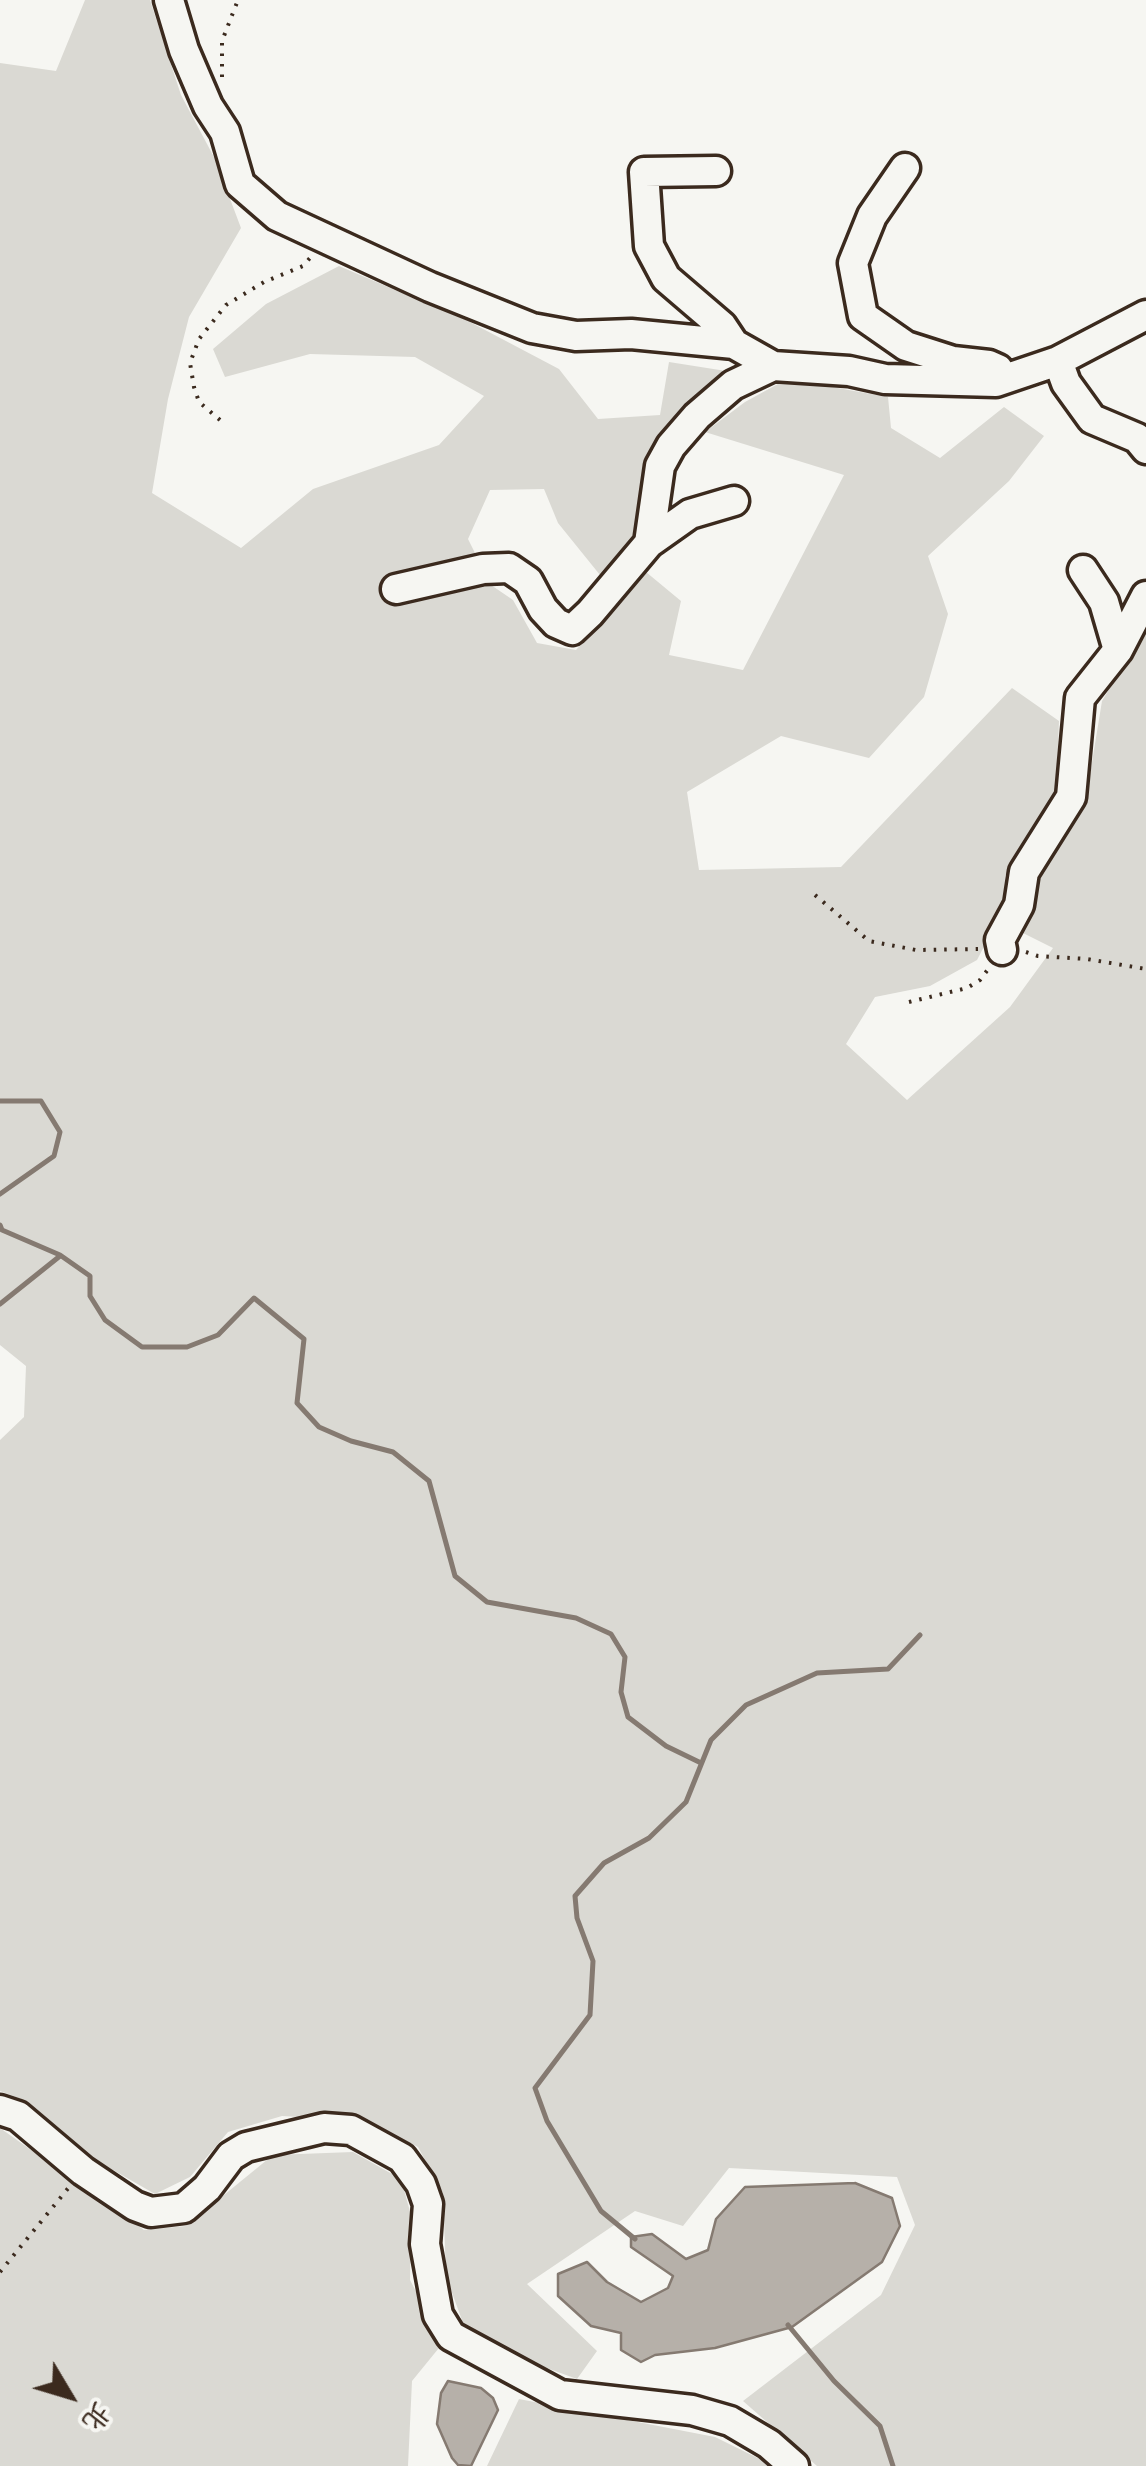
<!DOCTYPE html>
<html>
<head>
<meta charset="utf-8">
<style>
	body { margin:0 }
	#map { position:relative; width:1146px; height:2466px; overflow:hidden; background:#f6f6f2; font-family:Dekko,"LXGW WenKai TC",sans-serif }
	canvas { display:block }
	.north { position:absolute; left:20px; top:2346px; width:100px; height:100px; -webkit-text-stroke:8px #f6f6f2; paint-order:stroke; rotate:128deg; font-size:28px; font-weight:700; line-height:40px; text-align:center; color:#3b2a1e }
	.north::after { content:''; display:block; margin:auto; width:35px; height:45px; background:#3b2a1e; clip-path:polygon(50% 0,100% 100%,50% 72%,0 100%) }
</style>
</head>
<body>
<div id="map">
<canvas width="1146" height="2466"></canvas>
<div class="north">北</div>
</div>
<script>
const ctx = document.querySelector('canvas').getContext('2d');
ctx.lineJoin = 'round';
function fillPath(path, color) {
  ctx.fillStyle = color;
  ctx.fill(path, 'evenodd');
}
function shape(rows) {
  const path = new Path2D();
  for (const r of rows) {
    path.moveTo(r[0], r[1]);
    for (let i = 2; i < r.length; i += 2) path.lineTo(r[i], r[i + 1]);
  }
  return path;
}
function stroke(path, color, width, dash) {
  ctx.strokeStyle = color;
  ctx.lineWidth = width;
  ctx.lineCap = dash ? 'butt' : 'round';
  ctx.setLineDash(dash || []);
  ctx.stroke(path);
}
fillPath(shape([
	[85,0,150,0,181,95,215,159,241,228,189,317,168,399,152,493,241,548,313,489,439,445,484,396,415,357,310,354,225,377,213,349,266,304,339,266,468,321,559,369,598,419,660,415,669,362,726,371,665,433,642,486,636,536,600,575,558,523,544,489,490,490,468,539,491,585,513,600,537,643,576,650,646,572,681,601,669,655,743,670,844,475,705,432,745,402,787,379,888,397,891,428,940,458,1004,407,1044,436,1009,481,928,556,948,614,924,697,869,758,781,736,687,792,699,870,841,867,1012,688,1059,721,1056,792,1005,876,1004,908,977,960,930,986,875,997,846,1044,907,1100,1010,1007,1053,948,1017,930,1039,872,1086,799,1102,701,1146,628,1146,2466,817,2466,743,2401,881,2295,915,2225,897,2177,729,2168,683,2226,635,2211,527,2284,597,2351,577,2379,511,2355,463,2323,446,2276,443,2193,418,2147,367,2121,282,2116,228,2132,190,2177,155,2194,92,2158,24,2100,0,2091,0,1440,24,1417,26,1366,0,1345,0,63,56,71],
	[0,2128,144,2230,186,2226,273,2155,353,2152,401,2179,411,2215,410,2280,443,2343,412,2381,408,2466,0,2466],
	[519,2399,715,2437,774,2466,487,2466]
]), '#dad9d3');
const water = shape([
	[855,2183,892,2198,900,2226,882,2262,792,2327,715,2348,655,2355,641,2362,621,2350,621,2333,591,2326,558,2296,558,2274,587,2262,607,2282,641,2302,668,2288,673,2276,631,2247,631,2237,652,2234,686,2259,708,2250,716,2219,745,2187,855,2183],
	[448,2381,481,2388,493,2398,498,2410,471,2466,458,2465,452,2458,437,2424,441,2393,448,2381]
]);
fillPath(water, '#b6b0a9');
stroke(water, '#857a71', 2.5);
stroke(shape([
	[0,1101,41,1101,60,1132,54,1156,0,1194],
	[0,1225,2,1230,60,1255,90,1276,90,1296,105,1320,142,1347,187,1347,218,1335,254,1298,304,1339,297,1403,319,1427,351,1441,393,1452,429,1481,455,1576,487,1602,576,1618,611,1634,625,1657,621,1692,628,1717,666,1746,699,1762],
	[0,1304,60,1256],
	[635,2239,601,2211,547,2121,535,2088,590,2015,593,1961,577,1918,575,1896,604,1863,649,1838,686,1802,711,1740,746,1705,817,1673,888,1669,920,1635],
	[788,2325,834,2381,880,2426,893,2466]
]), '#857a71', 5);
const minor = shape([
	[169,0,184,50,208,106,225,132,240,184,277,216,430,287,532,328,576,336,631,334,734,344,773,366,849,371,885,379,996,382,1058,361,1146,315],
	[905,168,872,216,853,263,863,316,906,346,953,361,989,365,998,369],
	[716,171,644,172,649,246,666,278,722,326,734,344],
	[1058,361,1066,383,1092,419,1137,438,1146,449],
	[649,543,660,466,671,446,697,416,733,385,773,366],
	[1083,570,1104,602,1118,650],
	[396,589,483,569,509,568,528,581,543,609,556,623,572,630,590,613,649,543,690,514,734,501],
	[1002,950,1000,940,1019,905,1024,872,1071,797,1080,698,1118,650,1146,596],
	[0,2110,18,2116,83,2171,135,2206,151,2212,184,2208,207,2188,231,2156,246,2147,324,2128,351,2130,402,2158,421,2184,428,2204,425,2244,438,2315,451,2336,560,2395,692,2410,730,2421,769,2444,794,2466]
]);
stroke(minor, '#3b2a1e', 35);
stroke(shape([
	[222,77,222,41,238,0],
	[220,420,199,402,194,387,190,363,199,339,226,305,264,282,303,266,310,258],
	[815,895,869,941,916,950,978,949],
	[1026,952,1038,956,1087,959,1146,969],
	[909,1002,967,988,980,980,989,968],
	[0,2272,70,2186]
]), '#3b2a1e', 4, [2.5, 8]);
stroke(minor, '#f6f6f2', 28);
</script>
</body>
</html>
